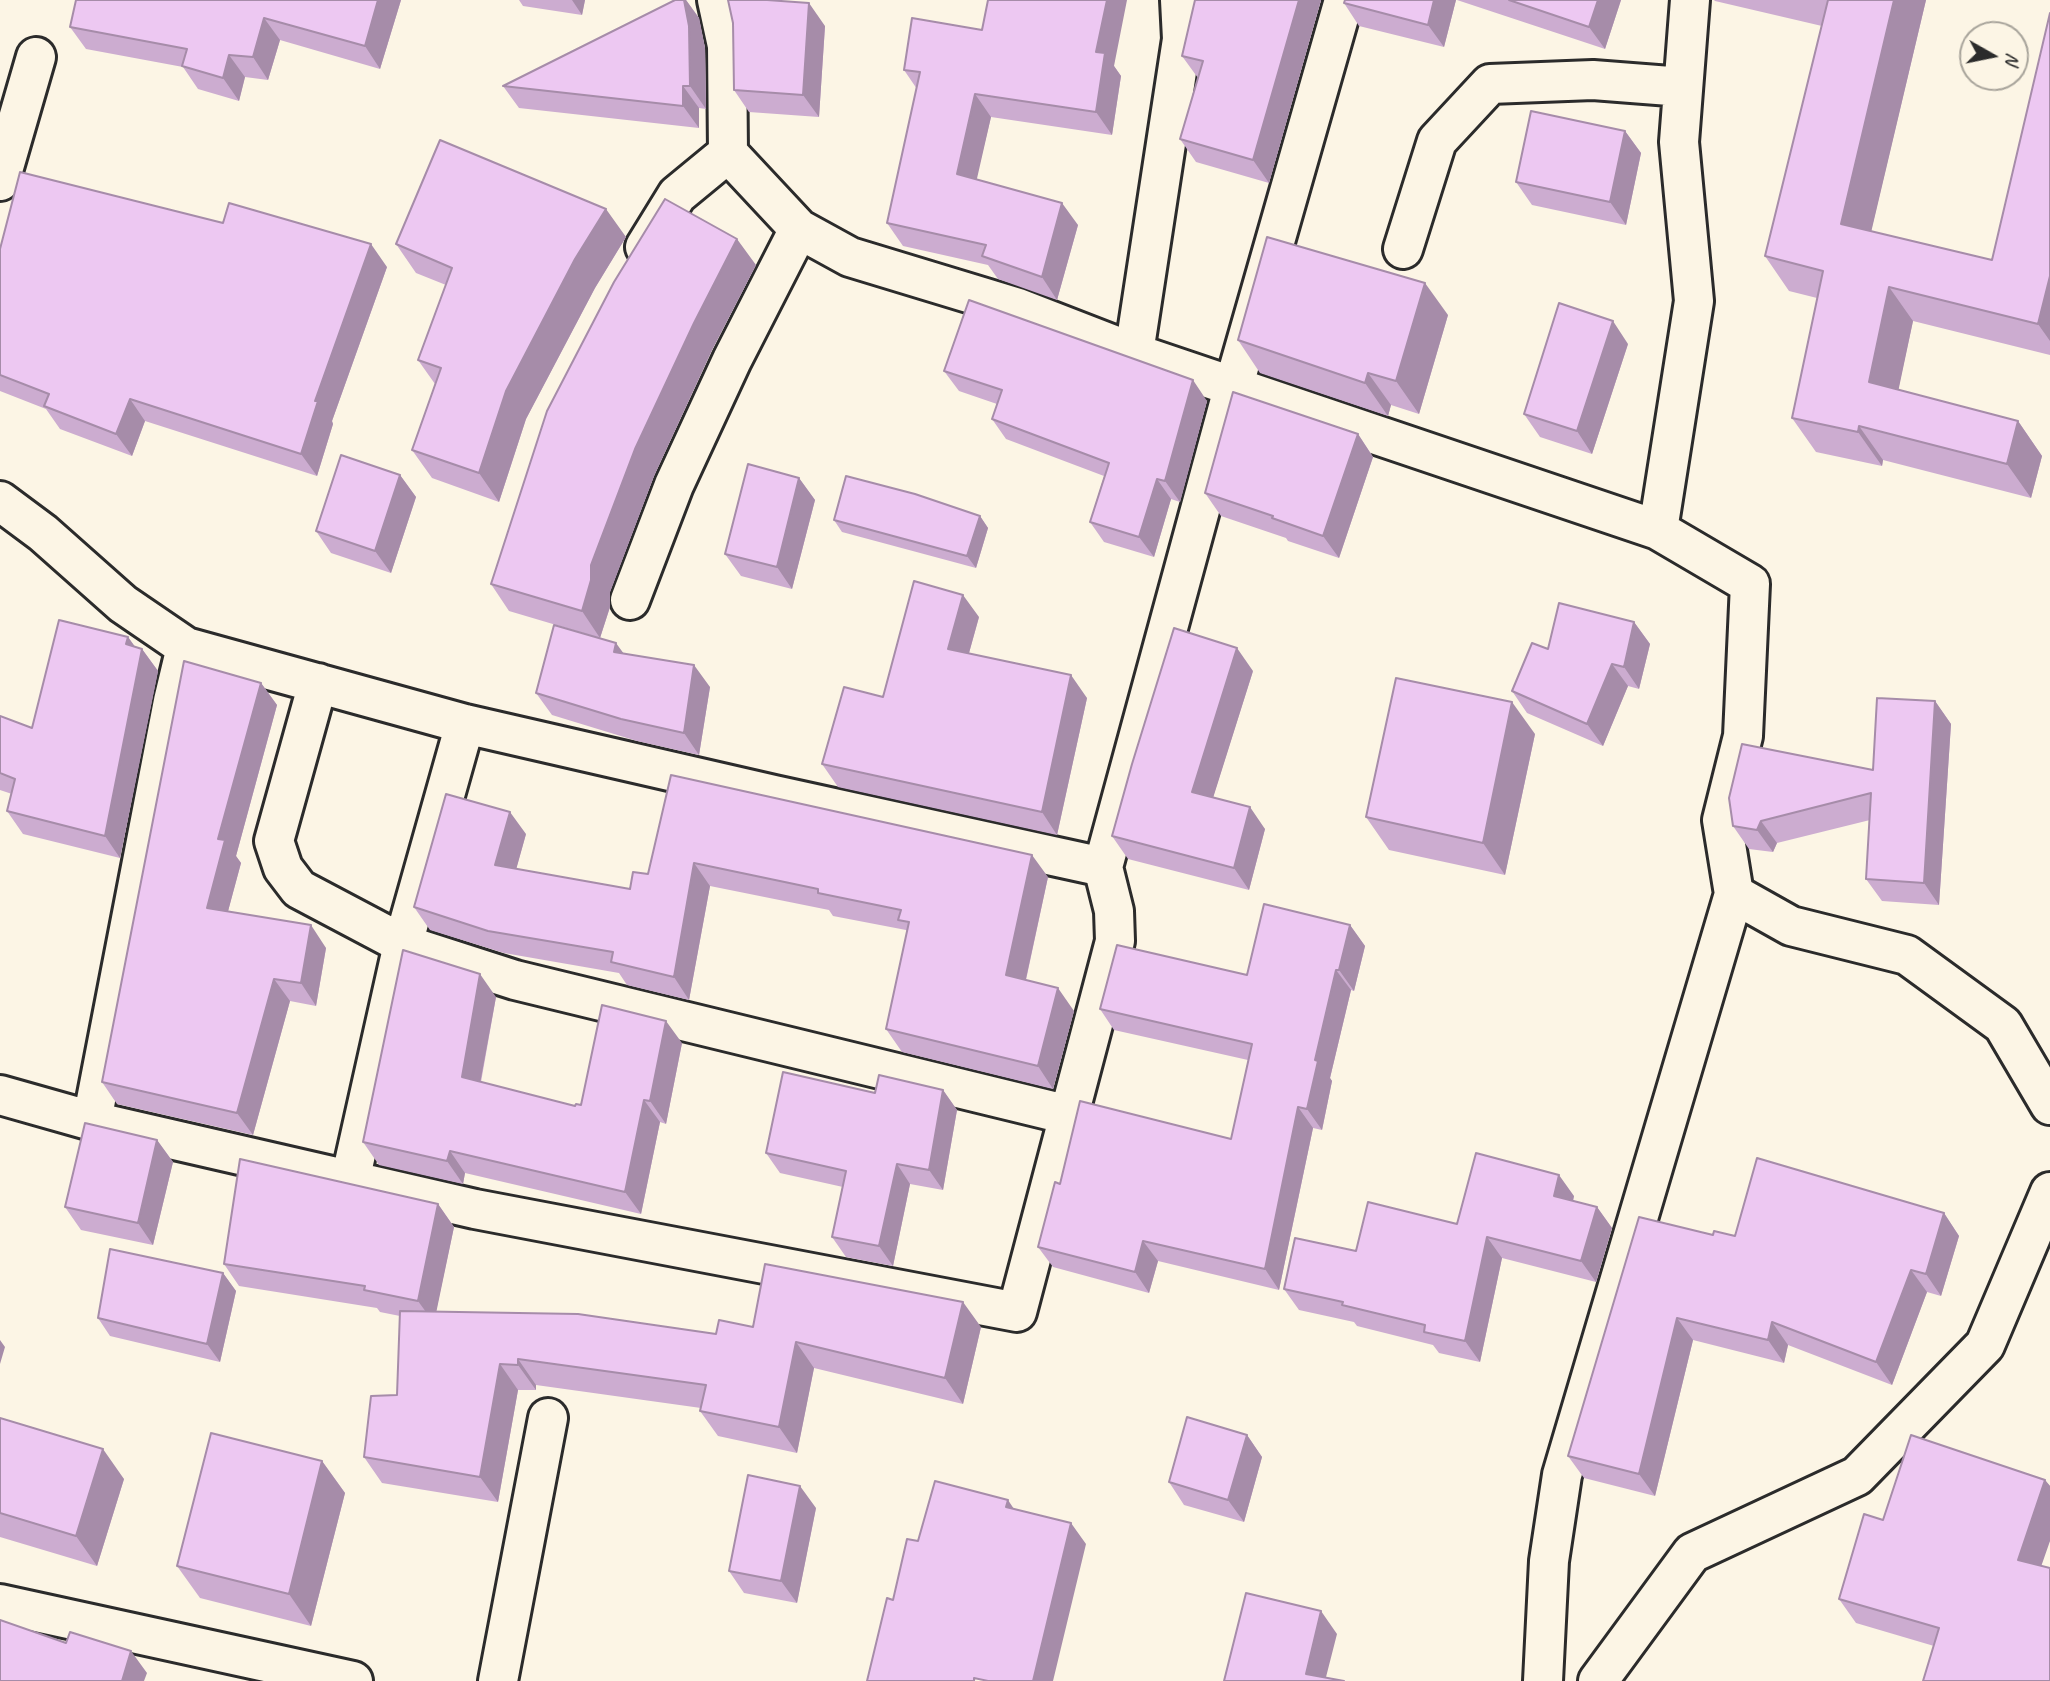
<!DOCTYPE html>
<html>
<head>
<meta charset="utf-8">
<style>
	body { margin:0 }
	#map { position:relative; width:2050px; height:1681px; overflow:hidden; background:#fcf5e5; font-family:Caveat,sans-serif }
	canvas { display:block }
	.north { position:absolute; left:1959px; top:21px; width:70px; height:70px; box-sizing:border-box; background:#fcf5e5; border:2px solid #a8a49b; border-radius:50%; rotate:99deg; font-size:19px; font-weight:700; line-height:28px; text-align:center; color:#2b2b2b }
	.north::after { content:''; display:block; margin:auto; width:24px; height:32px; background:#2b2b2b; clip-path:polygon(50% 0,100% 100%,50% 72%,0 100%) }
</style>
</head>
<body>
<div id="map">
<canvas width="2050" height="1681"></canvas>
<div class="north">N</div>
</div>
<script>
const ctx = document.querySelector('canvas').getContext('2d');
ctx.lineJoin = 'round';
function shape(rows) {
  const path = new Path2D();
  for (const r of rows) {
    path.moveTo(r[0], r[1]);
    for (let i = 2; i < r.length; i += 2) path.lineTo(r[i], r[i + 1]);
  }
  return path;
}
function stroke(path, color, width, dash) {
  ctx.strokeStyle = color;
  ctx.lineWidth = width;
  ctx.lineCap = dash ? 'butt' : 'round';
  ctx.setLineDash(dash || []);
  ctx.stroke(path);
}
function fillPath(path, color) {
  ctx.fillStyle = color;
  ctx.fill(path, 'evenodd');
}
const minor = shape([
	[717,0,727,46,728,153,799,229,850,257,1018,308,1134,353,1658,530,1750,584,1743,736,1722,820,1734,894,1791,926,1907,955,2003,1025,2050,1105],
	[0,181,36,57],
	[645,247,677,195,728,153],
	[1403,249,1437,141,1490,84,1593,80,1683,87],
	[1134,353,1182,39,1180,0],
	[0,501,43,533,123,604,186,647],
	[1658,530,1694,301,1679,142,1690,0],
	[630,600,674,485,732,360,799,229],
	[318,683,274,841,283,868,299,889,403,944,515,980,1069,1115],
	[1103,867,1234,385,1344,0],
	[0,1095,92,1121,173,701,186,647,465,724,774,795,1103,867,1114,911,1115,941,1017,1312,475,1209,92,1121],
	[350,1181,403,944,465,724],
	[0,1604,353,1681],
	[498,1681,548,1418],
	[1543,1681,1549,1561,1562,1475,1734,894],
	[1598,1681,1692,1553,1857,1476,1985,1345,2050,1192]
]);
stroke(minor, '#2b2b2b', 44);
stroke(minor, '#fcf5e5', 38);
fillPath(shape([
	[401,0,380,69,280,40,268,80,245,77,239,101,198,89,183,67,86,49,70,27],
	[519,0,585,0,582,15,523,6],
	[675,0,686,0,699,18,705,48,706,109,699,108,699,128,519,108,503,86],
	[1195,0,1321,0,1269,183,1196,162,1180,139,1198,78,1182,56],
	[1345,0,1456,0,1444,47,1359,26,1344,3],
	[1457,0,1621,0,1605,49],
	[1714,0,1926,0,1871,231,1992,260,2050,13,2050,355,1913,321,1898,390,2018,421,2042,456,2031,498,1883,460,1882,466,1816,452,1792,418,1817,298,1789,291,1765,256,1822,26,1715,1],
	[825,26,819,117,749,112,734,90],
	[1114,66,1121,76,1112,135,991,117,976,179,1078,225,1057,300,998,279,988,265,903,246,887,223,917,89,904,70],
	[1625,131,1641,153,1626,225,1532,205,1516,182],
	[626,237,595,288,526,419,499,502,432,478,412,450,435,384,418,360,446,285,416,273,396,244],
	[0,249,387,267,332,421,333,424,317,476,145,421,132,456,60,429,46,409,0,391],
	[756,265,712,350,654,476,610,592,610,607,600,638,509,611,491,584],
	[1448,315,1419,414,1391,405,1388,416,1260,373,1238,340],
	[1628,344,1592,454,1540,437,1524,414],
	[944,371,1207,401,1180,502,1171,499,1154,557,1104,542,1090,522,1104,476,1006,439,992,419,997,404,959,391],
	[1358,434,1373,457,1339,558,1288,541,1286,538,1221,516,1205,493],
	[400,475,416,497,391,573,331,553,316,531],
	[799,478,815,500,792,589,741,576,725,554],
	[980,516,988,528,976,568,842,532,834,520],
	[979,617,969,653,1087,698,1057,835,838,787,822,764,883,697],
	[1634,622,1650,644,1639,689,1628,686,1603,746,1527,713,1512,691,1548,649],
	[128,637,135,647,142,649,158,671,120,858,23,834,7,811,12,794,0,790,0,716,32,728],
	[624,654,710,687,699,755,637,741,552,715,536,693],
	[1253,671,1213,797,1265,829,1249,890,1128,859,1112,836],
	[261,683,277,705,236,856,241,863,228,911,326,948,316,1006,290,1001,253,1135,117,1104,102,1082],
	[1935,701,1951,724,1939,905,1882,901,1866,879,1870,820,1777,843,1773,852,1749,849,1733,826,1873,770],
	[1535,734,1505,875,1389,850,1366,817],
	[671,775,1048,877,1026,980,1074,1011,1053,1089,902,1052,886,1029,907,931,906,930,833,916,829,910,710,886,689,1000,627,985,619,973,504,953,430,930,414,907,526,834,516,869,630,889,648,874],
	[1350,925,1365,946,1354,991,1351,990,1330,1078,1332,1081,1322,1130,1313,1128,1279,1290,1158,1261,1149,1293,1053,1267,1038,1247,1060,1184,1231,1139,1248,1060,1114,1030,1100,1009,1247,975],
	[496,997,481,1082,575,1106,581,1105,682,1043,666,1124,660,1122,641,1214,465,1173,463,1184,379,1165,363,1142],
	[943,1090,957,1110,943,1190,910,1184,893,1266,846,1257,832,1237,843,1187,780,1173,766,1153,875,1093],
	[157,1140,173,1162,153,1245,81,1230,65,1207],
	[1574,1196,1573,1201,1597,1207,1612,1228,1596,1282,1502,1258,1480,1362,1439,1353,1433,1345,1357,1326,1354,1322,1299,1310,1284,1289,1356,1251,1457,1224],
	[438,1204,454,1227,436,1311,716,1334,753,1327,981,1327,963,1404,814,1368,797,1453,718,1436,700,1411,701,1408,536,1385,536,1390,518,1390,498,1502,382,1483,364,1457,397,1395,400,1316,380,1312,377,1308,239,1286,224,1264],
	[1944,1213,1959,1236,1941,1296,1927,1292,1892,1385,1788,1345,1784,1363,1693,1340,1655,1496,1584,1478,1568,1456,1713,1235,1735,1236],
	[223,1273,236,1291,220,1362,110,1336,98,1318],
	[0,1418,124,1479,97,1566,0,1537],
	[1247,1435,1262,1457,1244,1522,1184,1505,1169,1482],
	[322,1461,345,1493,311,1626,200,1598,177,1566],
	[2045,1480,2050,1486,2050,1541,1934,1646,1856,1623,1839,1599,1883,1520],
	[816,1508,797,1603,744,1593,729,1571]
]), '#ccacd0');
fillPath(shape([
	[378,0,401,0,380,69,365,46],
	[572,0,585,0,582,15],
	[684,0,686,0,699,18,705,48,706,109,690,86],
	[1107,0,1127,0,1114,66,1121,76,1112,135,1096,112,1096,52],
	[1299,0,1321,0,1269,183,1253,160],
	[1434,0,1456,0,1444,47,1428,25],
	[1598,0,1621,0,1605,49,1589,27],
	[1894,0,1926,0,1865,258,1841,224],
	[809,3,825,26,819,117,803,95],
	[264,18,280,40,268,80,253,57],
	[229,55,245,77,239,101,223,78],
	[683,86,699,108,699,128,683,106],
	[975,94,991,117,973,196,957,174],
	[1625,131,1641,153,1626,225,1610,202],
	[1062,203,1078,225,1057,300,1042,277],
	[606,209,626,237,595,288,526,419,499,502,479,473,506,391,575,259],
	[737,239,756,265,712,350,654,476,610,592,610,607,600,638,582,611,591,565,635,449,694,323],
	[371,244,387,267,332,421,333,424,317,476,301,454,315,401],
	[2050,276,2050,341,2038,324],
	[1425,283,1448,315,1419,414,1396,381],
	[1889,287,1913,321,1893,416,1869,382],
	[1613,321,1628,344,1592,454,1577,431],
	[1368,373,1391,405,1388,416,1365,383],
	[1193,380,1207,401,1180,502,1165,481],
	[130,399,145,421,132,456,116,434],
	[2018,421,2042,456,2031,498,2007,464],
	[1859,426,1883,460,1882,466,1858,432],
	[1358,434,1373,457,1339,558,1323,536],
	[400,475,416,497,391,573,375,551],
	[799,478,815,500,792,589,777,567],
	[1157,479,1171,499,1154,557,1139,537],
	[980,516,988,528,976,568,967,556],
	[963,595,979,617,964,671,948,649],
	[1634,622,1650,644,1639,689,1624,667],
	[128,637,141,655,142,649,158,671,120,858,105,836,126,644],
	[616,643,632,665,614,652],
	[1237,648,1253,671,1208,814,1192,792],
	[1612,664,1628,686,1603,746,1587,724],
	[694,665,710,687,699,755,684,733],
	[1071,675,1087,698,1057,835,1042,812],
	[261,683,277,705,236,856,241,863,223,930,207,908,218,839],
	[1935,701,1951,724,1939,905,1924,883],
	[1512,702,1535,734,1505,875,1483,843],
	[1250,807,1265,829,1249,890,1234,868],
	[510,812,526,834,511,888,495,865],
	[1761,821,1777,843,1773,852,1757,830],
	[1032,855,1048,877,1022,997,1006,975],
	[694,863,710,886,689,1000,674,977],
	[311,925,326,948,316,1006,301,983],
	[1350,925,1365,946,1354,991,1339,970],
	[1336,970,1351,990,1330,1078,1332,1081,1322,1130,1307,1109,1315,1060],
	[480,974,496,997,477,1100,462,1077],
	[274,979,290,1001,253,1135,237,1113],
	[1058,988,1074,1011,1053,1089,1038,1066],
	[666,1021,682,1043,666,1124,650,1101],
	[943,1090,957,1110,943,1190,929,1170],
	[644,1100,660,1122,641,1214,625,1192],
	[1298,1107,1313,1128,1279,1290,1265,1269],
	[157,1140,173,1162,153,1245,138,1223],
	[450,1151,465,1173,463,1184,447,1161],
	[897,1164,910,1184,893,1266,879,1246],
	[1559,1175,1574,1196,1569,1217,1554,1196],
	[438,1204,454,1227,434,1323,418,1301],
	[1597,1207,1612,1228,1596,1282,1581,1261],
	[1944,1213,1959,1236,1941,1296,1926,1274],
	[1487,1237,1502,1258,1480,1362,1465,1341],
	[1143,1241,1158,1261,1149,1293,1135,1272],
	[1911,1270,1927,1292,1892,1385,1876,1362],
	[223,1273,236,1291,220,1362,207,1344],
	[963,1302,981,1327,963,1404,945,1378],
	[1677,1318,1693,1340,1655,1496,1639,1474],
	[1772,1322,1788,1345,1784,1363,1768,1340],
	[0,1340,5,1347,0,1364],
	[796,1342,814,1368,797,1453,779,1427],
	[518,1359,536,1385,536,1390,518,1365],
	[500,1364,518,1390,498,1502,480,1477],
	[1247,1435,1262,1457,1244,1522,1228,1500],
	[103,1449,124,1479,97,1566,76,1536],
	[322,1461,345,1493,311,1626,289,1594],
	[2045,1480,2050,1486,2050,1541,2035,1584,2018,1560],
	[800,1486,816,1508,797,1603,781,1581],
	[1008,1500,1022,1521,1006,1507],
	[1071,1523,1086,1544,1053,1681,1033,1681],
	[1321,1611,1337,1634,1325,1681,1306,1674],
	[131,1651,147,1673,144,1681,122,1681]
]), '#a68ca9');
const building = shape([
	[76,0,378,0,365,46,264,18,253,57,229,55,223,78,182,66,187,49,70,27,76,0],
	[675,0,684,0,689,26,690,86,683,86,683,106,503,86,675,0],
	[728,0,767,0,809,3,803,95,734,90,733,23,728,0],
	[988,0,1107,0,1096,52,1105,53,1096,112,975,94,957,174,1062,203,1042,277,982,256,986,245,887,223,920,72,904,70,912,18,982,30,988,0],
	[1195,0,1299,0,1253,160,1180,139,1203,61,1182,56,1195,0],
	[1345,0,1434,0,1428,25,1344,3,1345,0],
	[1509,0,1598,0,1589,27,1509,0],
	[1828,0,1894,0,1841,224,1992,260,2050,13,2050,276,2038,324,1889,287,1869,382,2018,421,2007,464,1859,426,1858,432,1792,418,1823,271,1765,256,1828,0],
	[1531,111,1625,131,1610,202,1516,182,1531,111],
	[440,140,606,209,575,259,506,391,479,473,412,450,441,368,418,360,452,268,396,244,440,140],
	[20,172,223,223,229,203,371,244,315,401,318,401,301,454,130,399,116,434,44,406,49,394,0,375,0,249,20,172],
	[665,199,737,239,694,323,635,449,591,565,591,580,582,611,491,584,547,411,614,282,665,199],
	[1267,237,1425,283,1396,381,1368,373,1365,383,1238,340,1267,237],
	[969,300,1193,380,1165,481,1157,479,1139,537,1090,522,1109,463,992,419,1002,390,944,371,969,300],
	[1559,303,1613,321,1577,431,1524,414,1559,303],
	[1233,392,1358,434,1323,536,1272,518,1273,516,1205,493,1233,392],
	[341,455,400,475,375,551,316,531,341,455],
	[748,464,799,478,777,567,725,554,748,464],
	[846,476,915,494,980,516,967,556,834,520,846,476],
	[914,581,963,595,948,649,1071,675,1042,812,822,764,844,687,883,697,914,581],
	[1559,603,1634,622,1624,667,1612,664,1587,724,1512,691,1532,643,1548,649,1559,603],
	[59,620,128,637,126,644,142,649,105,836,7,811,15,779,0,773,0,716,32,728,59,620],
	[554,625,616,643,614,652,694,665,684,733,621,719,536,693,554,625],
	[1174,628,1237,648,1192,792,1250,807,1234,868,1112,836,1132,764,1174,628],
	[184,661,261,683,218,839,225,840,207,908,311,925,301,983,274,979,237,1113,102,1082,184,661],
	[1396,678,1512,702,1483,843,1366,817,1396,678],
	[1877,698,1935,701,1924,883,1866,879,1871,793,1761,821,1757,830,1733,826,1729,798,1742,744,1873,770,1877,698],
	[671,775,1032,855,1006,975,1058,988,1038,1066,886,1029,909,922,898,920,901,910,818,893,818,889,694,863,674,977,611,962,613,952,488,931,414,907,446,794,510,812,495,865,630,889,633,872,648,874,671,775],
	[1264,904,1350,925,1339,970,1336,970,1315,1060,1318,1061,1307,1109,1298,1107,1265,1269,1143,1241,1135,1272,1038,1247,1055,1182,1060,1184,1080,1101,1231,1139,1252,1044,1100,1009,1117,945,1247,975,1264,904],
	[403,950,480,974,462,1077,575,1106,576,1104,581,1105,602,1005,666,1021,650,1101,644,1100,625,1192,450,1151,447,1161,363,1142,403,950],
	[783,1072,875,1093,879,1075,943,1090,929,1170,897,1164,879,1246,832,1237,846,1171,766,1153,783,1072],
	[85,1123,157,1140,138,1223,65,1207,85,1123],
	[1476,1153,1559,1175,1554,1196,1597,1207,1581,1261,1487,1237,1465,1341,1424,1332,1425,1325,1342,1305,1343,1302,1284,1289,1295,1238,1356,1251,1368,1202,1457,1224,1476,1153],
	[1757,1158,1944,1213,1926,1274,1911,1270,1876,1362,1772,1322,1768,1340,1677,1318,1639,1474,1568,1456,1639,1217,1713,1235,1714,1231,1735,1236,1757,1158],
	[240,1159,438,1204,418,1301,364,1290,365,1286,224,1264,240,1159],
	[110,1249,223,1273,207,1344,98,1318,110,1249],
	[765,1264,963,1302,945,1378,796,1342,779,1427,700,1411,706,1385,518,1359,518,1365,500,1364,480,1477,364,1457,371,1396,397,1395,400,1311,578,1314,716,1334,719,1320,753,1327,765,1264],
	[1187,1417,1247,1435,1228,1500,1169,1482,1187,1417],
	[0,1418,103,1449,76,1536,0,1513,0,1418],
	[211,1433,322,1461,289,1594,177,1566,211,1433],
	[1911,1435,2045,1480,2018,1560,2050,1568,2050,1681,1923,1681,1939,1628,1839,1599,1864,1514,1883,1520,1911,1435],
	[748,1475,800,1486,781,1581,729,1571,748,1475],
	[935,1481,1008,1500,1006,1507,1071,1523,1033,1681,988,1681,974,1678,974,1681,867,1681,887,1598,893,1600,907,1539,918,1541,935,1481],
	[1246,1593,1321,1611,1306,1674,1344,1681,1224,1681,1246,1593],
	[0,1620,66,1643,70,1632,131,1651,122,1681,0,1681,0,1620]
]);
fillPath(building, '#edc8f2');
stroke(building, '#a68ca9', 2);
</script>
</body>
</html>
